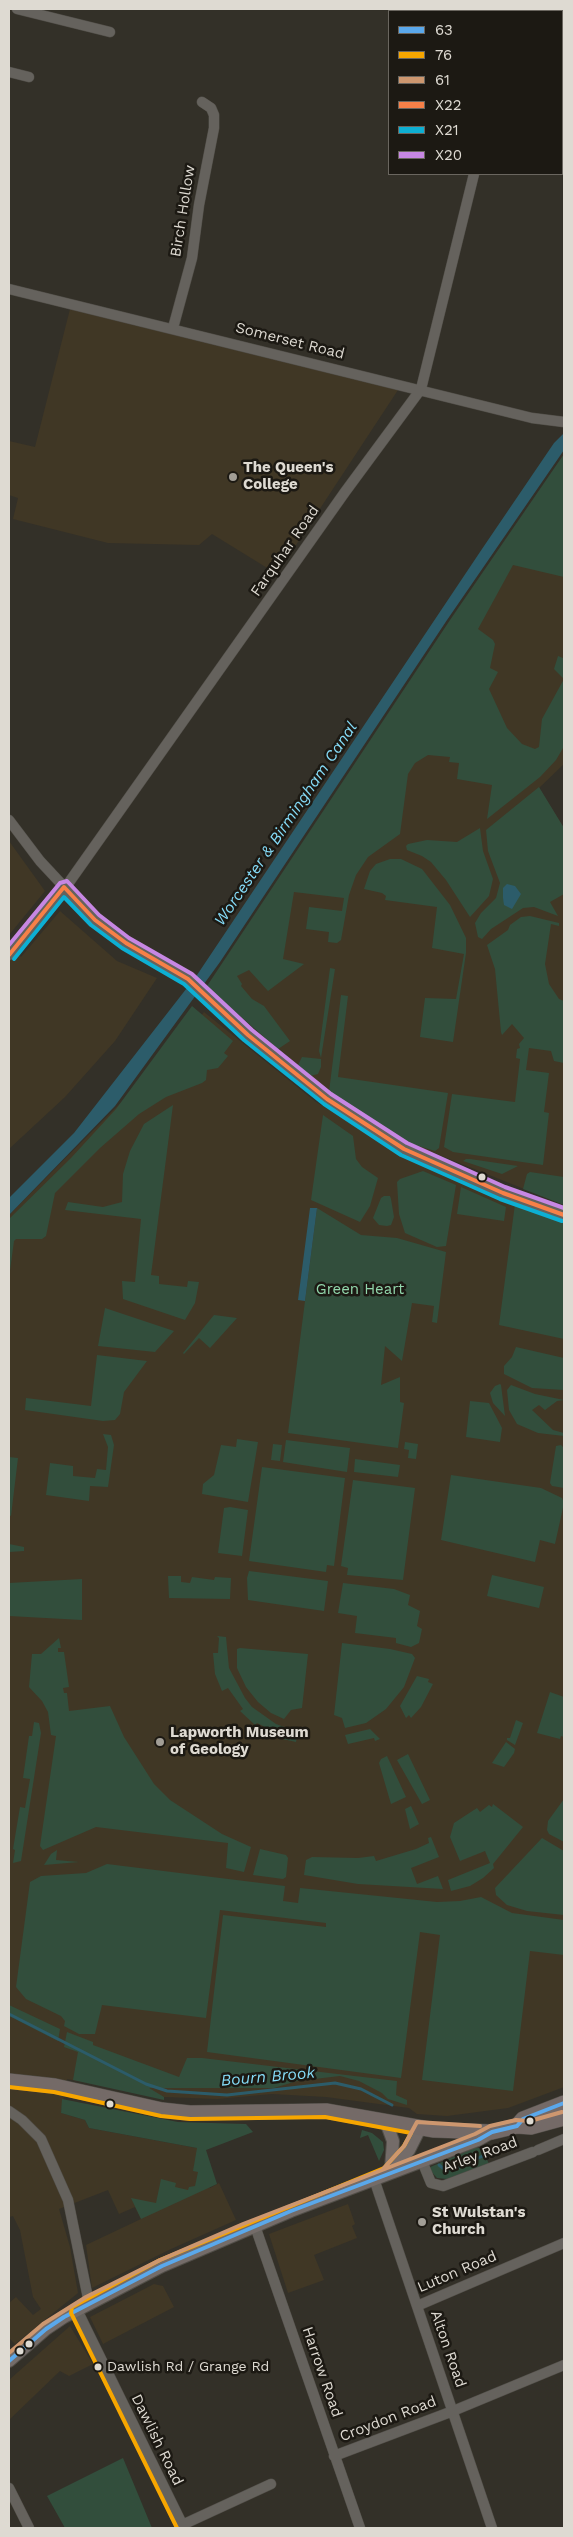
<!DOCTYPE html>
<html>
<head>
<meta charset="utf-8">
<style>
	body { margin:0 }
	#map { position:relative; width:573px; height:2537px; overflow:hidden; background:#333028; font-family:"Work Sans",sans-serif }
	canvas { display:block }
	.frame { position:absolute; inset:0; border:10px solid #dedad2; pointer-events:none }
	.legend { position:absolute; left:388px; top:10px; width:175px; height:165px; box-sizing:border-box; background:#1c1913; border:1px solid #6a665f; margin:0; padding:6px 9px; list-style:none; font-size:15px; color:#dedad2 }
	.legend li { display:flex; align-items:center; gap:10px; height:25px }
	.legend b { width:25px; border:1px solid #6a665f }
</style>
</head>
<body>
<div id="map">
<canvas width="573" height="2537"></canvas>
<div class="frame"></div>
<ul class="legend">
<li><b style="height:6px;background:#5aa8eb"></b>63</li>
<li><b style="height:6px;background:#f7a600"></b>76</li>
<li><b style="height:6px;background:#cd976f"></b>61</li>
<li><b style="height:6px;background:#f78048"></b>X22</li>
<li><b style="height:6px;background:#0dafd3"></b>X21</li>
<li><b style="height:6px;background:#c787e3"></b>X20</li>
</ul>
</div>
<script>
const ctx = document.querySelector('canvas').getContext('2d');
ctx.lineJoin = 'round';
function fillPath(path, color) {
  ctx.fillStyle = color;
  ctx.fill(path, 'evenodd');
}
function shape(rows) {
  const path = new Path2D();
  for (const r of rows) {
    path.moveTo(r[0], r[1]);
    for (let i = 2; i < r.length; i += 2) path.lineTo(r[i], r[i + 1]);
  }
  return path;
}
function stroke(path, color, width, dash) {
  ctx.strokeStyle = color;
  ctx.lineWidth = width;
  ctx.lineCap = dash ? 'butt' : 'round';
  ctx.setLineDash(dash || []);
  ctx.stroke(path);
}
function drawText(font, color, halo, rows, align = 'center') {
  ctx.font = font + ' "Work Sans",sans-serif';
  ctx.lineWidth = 5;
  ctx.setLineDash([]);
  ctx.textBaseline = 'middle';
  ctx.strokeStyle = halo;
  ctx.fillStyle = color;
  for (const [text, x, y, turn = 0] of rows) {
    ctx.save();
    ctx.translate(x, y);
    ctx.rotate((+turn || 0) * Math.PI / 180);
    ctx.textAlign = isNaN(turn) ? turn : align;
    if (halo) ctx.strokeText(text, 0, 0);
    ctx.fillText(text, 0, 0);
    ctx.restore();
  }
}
fillPath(shape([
	[70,309,398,390,277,574,212,534,199,545,108,543,13,519,18,498,9,495,9,441,35,447],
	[564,464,564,764,539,788,564,828,564,1205,412,1144,329,1092,217,995],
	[9,841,45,891,9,935],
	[60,911,117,961,157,978,115,1041,65,1097,9,1149,9,944,21,957],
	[204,1012,316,1102,405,1155,510,1202,564,1222,564,2087,508,2108,447,2116,417,2114,409,2108,326,2097,272,2094,217,2099,164,2097,67,2079,61,2113,85,2120,89,2128,197,2148,210,2188,219,2183,236,2220,171,2249,92,2288,86,2245,141,2219,135,2207,119,2214,108,2190,59,2209,70,2247,78,2293,15,2344,9,2338,9,2303,16,2297,33,2315,41,2309,33,2297,20,2230,13,2216,9,2217,9,1215,180,1043],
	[348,2204,355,2224,352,2226,357,2238,314,2255,324,2280,288,2293,269,2234],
	[154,2284,163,2286,174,2307,103,2344,90,2317],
	[70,2326,93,2364,69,2376,60,2371,9,2420,9,2380]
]), '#403725');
fillPath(shape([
	[564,454,564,577,513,565,478,629,493,640,495,644,490,668,498,672,489,689,507,728,522,744,535,749,539,747,542,719,564,679,563,748,556,760,540,777,487,819,492,785,457,779,459,763,449,762,450,757,428,755,415,763,408,774,400,834,368,857,356,875,349,895,341,940,337,943,328,942,329,932,306,929,309,907,342,911,344,898,294,892,283,959,304,964,268,991,249,970,237,976,242,984,241,986,252,999,264,1006,290,1041,278,1049,217,996,205,989,450,620],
	[564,655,564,679,554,669,558,656,563,658],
	[539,787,564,828,564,894,550,902,558,916,534,907,523,908,491,929,482,939,478,937,475,923,481,913,496,898,500,883,488,851,486,830],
	[480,828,483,851,493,879,489,896,470,917,446,880,431,862,422,856,407,850,406,846,408,844,427,840,457,842],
	[390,859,401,859,422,869,450,905,466,938,466,953,453,1042,420,1037,425,998,456,999,464,954,432,948,437,907,385,900,386,896,382,893,364,889,370,871,376,864],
	[530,916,559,923,559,926,551,924,545,964,549,984,559,999,564,1001,564,1063,554,1061,551,1051,529,1048,526,1070,549,1073,544,1112,549,1113,543,1165,453,1152,444,1147,452,1094,515,1102,520,1059,516,1058,517,1049,520,1048,519,1044,524,1038,512,1024,502,1035,501,1032,495,969,487,945,508,930,510,925,521,917],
	[330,968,335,969,321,1058,319,1051],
	[341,995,348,996,338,1077,448,1093,439,1148,435,1151,412,1144,329,1092],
	[192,1006,233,1041,224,1053,228,1056,218,1068,207,1070,206,1080,202,1083,166,1097,139,1114,100,1148,55,1193,46,1236,42,1239,16,1239,14,1241,9,1278,9,1219,71,1158,116,1109],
	[302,1057,321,1059,321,1067,318,1074,310,1076,298,1065],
	[173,1105,151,1275,159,1276,159,1284,187,1287,188,1281,199,1282,195,1303,185,1320,123,1299,122,1281,135,1282,141,1219,65,1210,68,1202,103,1207,122,1202,123,1174,130,1151,144,1124],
	[323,1115,353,1136,356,1159,362,1167,378,1178,370,1206,360,1222,311,1200],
	[466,1159,470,1159,518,1166,502,1174,463,1161],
	[423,1171,456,1185,446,1246,437,1247,405,1233,399,1214,397,1182,400,1179],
	[530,1172,564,1177,564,1205,523,1189,527,1174],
	[461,1187,506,1207,504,1221,457,1214],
	[384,1196,390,1196,391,1199,394,1217,391,1225,387,1226,379,1225,373,1218,381,1198],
	[515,1204,564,1222,564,1339,499,1325],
	[317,1208,361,1235,397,1238,446,1252,437,1323,432,1322,434,1306,412,1303,402,1361,385,1346,381,1385,400,1377,400,1402,404,1403,398,1448,288,1433],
	[105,1308,174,1331,155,1352,98,1346],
	[214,1315,237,1318,210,1348,199,1338,184,1354,183,1353],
	[516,1347,564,1358,564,1390,532,1388,504,1374,504,1366,512,1357],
	[97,1355,147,1361,124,1392,120,1414,115,1420,103,1421,25,1410,26,1398,91,1406],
	[500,1384,501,1385,505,1416,493,1403,490,1393,495,1386],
	[511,1385,535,1394,564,1400,557,1401,545,1410,539,1405,532,1410,553,1430,564,1433,564,1436,538,1433,517,1424,509,1410,507,1390],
	[470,1401,489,1403,502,1428,500,1442,466,1437],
	[103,1434,111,1435,114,1445,108,1487,90,1486,89,1501,46,1495,50,1463,73,1466,73,1476,95,1478,97,1469,106,1470,108,1447],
	[237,1439,258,1442,248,1502,202,1494,203,1484,214,1475,221,1445,236,1447],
	[286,1440,350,1448,347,1472,283,1462],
	[405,1442,418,1444,416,1459,408,1458,409,1450,404,1449],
	[273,1444,282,1445,280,1461,271,1460],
	[561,1445,564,1448,564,1488,552,1486,550,1483,556,1446],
	[9,1457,18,1458,11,1516,9,1515],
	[355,1459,400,1465,398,1477,354,1472],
	[262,1467,345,1478,334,1566,327,1565,326,1572,249,1561],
	[451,1475,541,1488,562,1498,564,1503,555,1544,540,1540,535,1562,441,1540],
	[353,1480,415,1488,403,1580,347,1575,348,1568,341,1566],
	[230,1507,248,1510,242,1556,218,1553,224,1508],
	[9,1544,24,1547,24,1551,9,1552],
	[249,1571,328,1581,324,1611,248,1600,247,1578],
	[492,1575,544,1587,539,1608,487,1596],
	[168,1576,181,1576,181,1582,190,1583,192,1577,214,1580,215,1577,231,1578,230,1599,169,1598],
	[82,1579,82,1620,9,1616,9,1583],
	[343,1583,394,1589,410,1595,408,1605,420,1611,417,1626,422,1629,419,1643,411,1647,396,1643,396,1638,355,1633,357,1616,338,1613],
	[217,1636,226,1637,229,1668,245,1698,252,1707,276,1724,298,1732,296,1742,278,1738,279,1734,257,1723,255,1725,240,1711,243,1709,228,1688,222,1691,215,1674,213,1653,218,1653,219,1638],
	[59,1638,61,1648,58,1648,58,1652,64,1652,69,1687,63,1688,64,1693,67,1693,69,1711,110,1706,124,1737,154,1784,170,1800,222,1834,251,1847,244,1872,226,1868,228,1843,96,1827,43,1850,40,1846,56,1736,51,1735,48,1712,42,1701,29,1687,32,1654,41,1654],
	[342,1643,390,1649,412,1654,415,1658,404,1687,386,1709,366,1723,345,1728,342,1718,334,1715],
	[240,1648,308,1654,302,1708,291,1710,284,1719,271,1713,258,1702,246,1687,237,1668,237,1649],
	[417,1676,429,1679,428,1682,433,1684,421,1707,411,1718,409,1715,406,1718,400,1706],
	[550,1692,564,1697,564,1737,561,1736,560,1739,537,1733],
	[516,1720,523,1723,515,1745,507,1740,507,1738,510,1738],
	[34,1722,39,1723,41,1733,21,1861,13,1863,15,1850,13,1849,20,1807,25,1808,30,1779,23,1778,29,1736,32,1736],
	[370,1729,380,1739,375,1741,374,1738,348,1744,345,1735],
	[506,1742,515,1749,514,1753,504,1767,492,1763],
	[408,1754,430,1800,422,1804,397,1760],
	[387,1756,406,1797,391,1804,379,1763,381,1759],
	[564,1799,564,1842,549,1834,547,1830,548,1821],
	[493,1804,523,1827,493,1864,494,1868,483,1878,470,1886,451,1891,448,1880,490,1863,485,1851,460,1861,450,1837,454,1823,477,1808,480,1812,489,1805,492,1807],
	[411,1806,419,1824,410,1829,405,1809],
	[431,1837,439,1857,411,1868,417,1884,438,1876,443,1889,358,1884,304,1875,306,1860,312,1857,358,1858,374,1856,376,1861,416,1849,429,1843,428,1838],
	[542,1838,564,1851,564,1915,527,1911,507,1905,496,1895,495,1888],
	[260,1849,286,1855,288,1858,286,1877,283,1879,253,1875],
	[57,1850,56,1860,79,1862,44,1865,51,1854],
	[107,1864,285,1886,283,1901,298,1903,300,1888,437,1902,460,1901,481,1897,512,1913,564,1920,564,1955,530,1951,513,2091,422,2080,440,1935,420,1932,401,2078,207,2052,223,1915,326,1927,326,1923,220,1910,206,2018,102,2005,95,2034,79,2034,64,2026,65,2021,61,2016,26,1999,16,1987,30,1882,41,1876,86,1873],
	[9,2005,60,2029,58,2041,9,2016],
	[67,2032,93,2042,93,2045,179,2077,187,2058,202,2058,397,2081,396,2095,407,2100,407,2105,388,2099,382,2093,359,2081,340,2076,297,2081,274,2088,149,2088,164,2097,164,2100,73,2080,78,2052,64,2047],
	[62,2099,178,2122,246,2124,253,2132,206,2150,217,2184,141,2219,131,2198,156,2203,161,2179,176,2183,175,2187,188,2190,189,2187,195,2186,198,2172,193,2171,197,2148,89,2128,85,2120,61,2113],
	[362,2130,372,2133,383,2142,384,2150,379,2161,368,2135,360,2138],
	[474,2148,482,2148,489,2164,447,2179,437,2178,428,2168],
	[123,2458,152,2528,65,2528,47,2496]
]), '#324e3c');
fillPath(shape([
	[564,433,564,450,447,620,220,962,115,1106,9,1215,9,1198,74,1133,197,975,482,549,554,443],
	[507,884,515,886,521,894,512,909,504,905,503,898,503,888],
	[310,1208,317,1208,305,1301,298,1300]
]), '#2c5c6a');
stroke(shape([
	[9,2014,146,2084,167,2091,227,2095,335,2083,361,2089,392,2105],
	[439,2165,444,2169,455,2169,487,2154]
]), '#2c5c6a', 3);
const minor = shape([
	[17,9,110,32],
	[455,9,456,11],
	[495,11,495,9],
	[9,72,29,77],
	[9,289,532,418,564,422],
	[173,328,192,258,199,205,214,128,214,115,211,108,202,102],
	[9,820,40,861,95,920,126,943,188,979,248,1035,327,1099,404,1149,503,1193,564,1215],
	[9,955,70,881,345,492,421,389,474,174],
	[9,2111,22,2120,41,2139,68,2200,89,2303],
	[538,2150,564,2139],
	[422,2161,431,2183,443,2186,533,2152],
	[374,2179,492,2528],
	[255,2226,360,2528],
	[417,2306,564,2243],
	[77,2310,184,2528],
	[334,2456,453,2411,564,2365],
	[9,2488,29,2528],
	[182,2525,271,2484]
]);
const major = shape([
	[386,2122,393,2141,391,2169],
	[389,2171,409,2150,420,2128],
	[9,2361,46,2329,64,2317,162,2266,291,2211,478,2140,492,2132]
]);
const highway = shape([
	[9,2081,55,2086,162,2110,190,2113,326,2111,434,2130,492,2132,517,2126,531,2127,564,2118],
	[517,2126,523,2119,564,2103]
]);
stroke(minor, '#514e48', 11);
stroke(major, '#514e48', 14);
stroke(highway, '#514e48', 16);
stroke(minor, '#65625d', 10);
stroke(major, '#746c69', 12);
stroke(highway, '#746a67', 15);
stroke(shape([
	[9,2361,46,2329,64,2317,162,2266,291,2211,478,2140,492,2132,517,2126,523,2119,564,2103]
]), '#5aa8eb', 4);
stroke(shape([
	[9,2087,54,2092,161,2116,190,2119,325,2117,411,2133,404,2146,384,2168,160,2260,72,2307,71,2313,177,2528]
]), '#f7a600', 4);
stroke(shape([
	[383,2169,404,2146,417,2122,480,2126],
	[9,2353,43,2324,86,2297,160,2260,243,2224,475,2134,490,2126,516,2120,530,2121,562,2112]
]), '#cd976f', 4);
stroke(shape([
	[9,955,64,887,95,920,126,943,188,979,248,1035,327,1099,404,1149,503,1193,564,1215]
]), '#f78048', 4);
stroke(shape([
	[14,959,64,897,91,925,122,948,184,984,244,1040,324,1104,401,1155,500,1199,562,1221]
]), '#0dafd3', 4);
stroke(shape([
	[9,945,60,883,67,881,99,915,129,938,192,974,252,1030,331,1094,407,1143,505,1187,564,1208]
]), '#c787e3', 4);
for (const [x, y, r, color] of [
	[233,477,5,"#a29e96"],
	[482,1177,4.5,"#dedad2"],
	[160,1742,5,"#a29e96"],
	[110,2104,4.5,"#dedad2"],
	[530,2121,4.5,"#dedad2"],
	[422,2222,5,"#a29e96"],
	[29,2344,4.5,"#dedad2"],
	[20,2351,4.5,"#dedad2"],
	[98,2367,4.5,"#dedad2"]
]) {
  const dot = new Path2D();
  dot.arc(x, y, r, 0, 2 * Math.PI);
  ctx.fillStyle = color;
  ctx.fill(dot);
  stroke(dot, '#1c1913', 2);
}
drawText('14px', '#dedad2', '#1c1913', [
	["Dawlish Rd / Grange Rd",107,2367]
], 'left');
drawText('15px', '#dedad2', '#1c1913', [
	["Birch Hollow",183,211,-81],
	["Somerset Road",290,341,14],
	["Farquhar Road",285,551,-55],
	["Arley Road",480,2155,-20],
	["Luton Road",457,2272,-23],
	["Alton Road",448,2349,71],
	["Harrow Road",322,2372,71],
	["Croydon Road",388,2419,-21],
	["Dawlish Road",157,2440,64]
]);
drawText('bold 15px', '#dedad2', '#1c1913', [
	["The Queen's",243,468],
	["College",243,485],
	["Lapworth Museum",170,1733],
	["of Geology",170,1750],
	["St Wulstan's",432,2213],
	["Church",432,2230]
], 'left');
drawText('15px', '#92d7ac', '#1c1913', [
	["Green Heart",360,1290]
]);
drawText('italic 16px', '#85dbf7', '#1c1913', [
	["Worcester & Birmingham Canal",286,824,-56],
	["Bourn Brook",268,2077,-5]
]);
</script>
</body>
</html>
